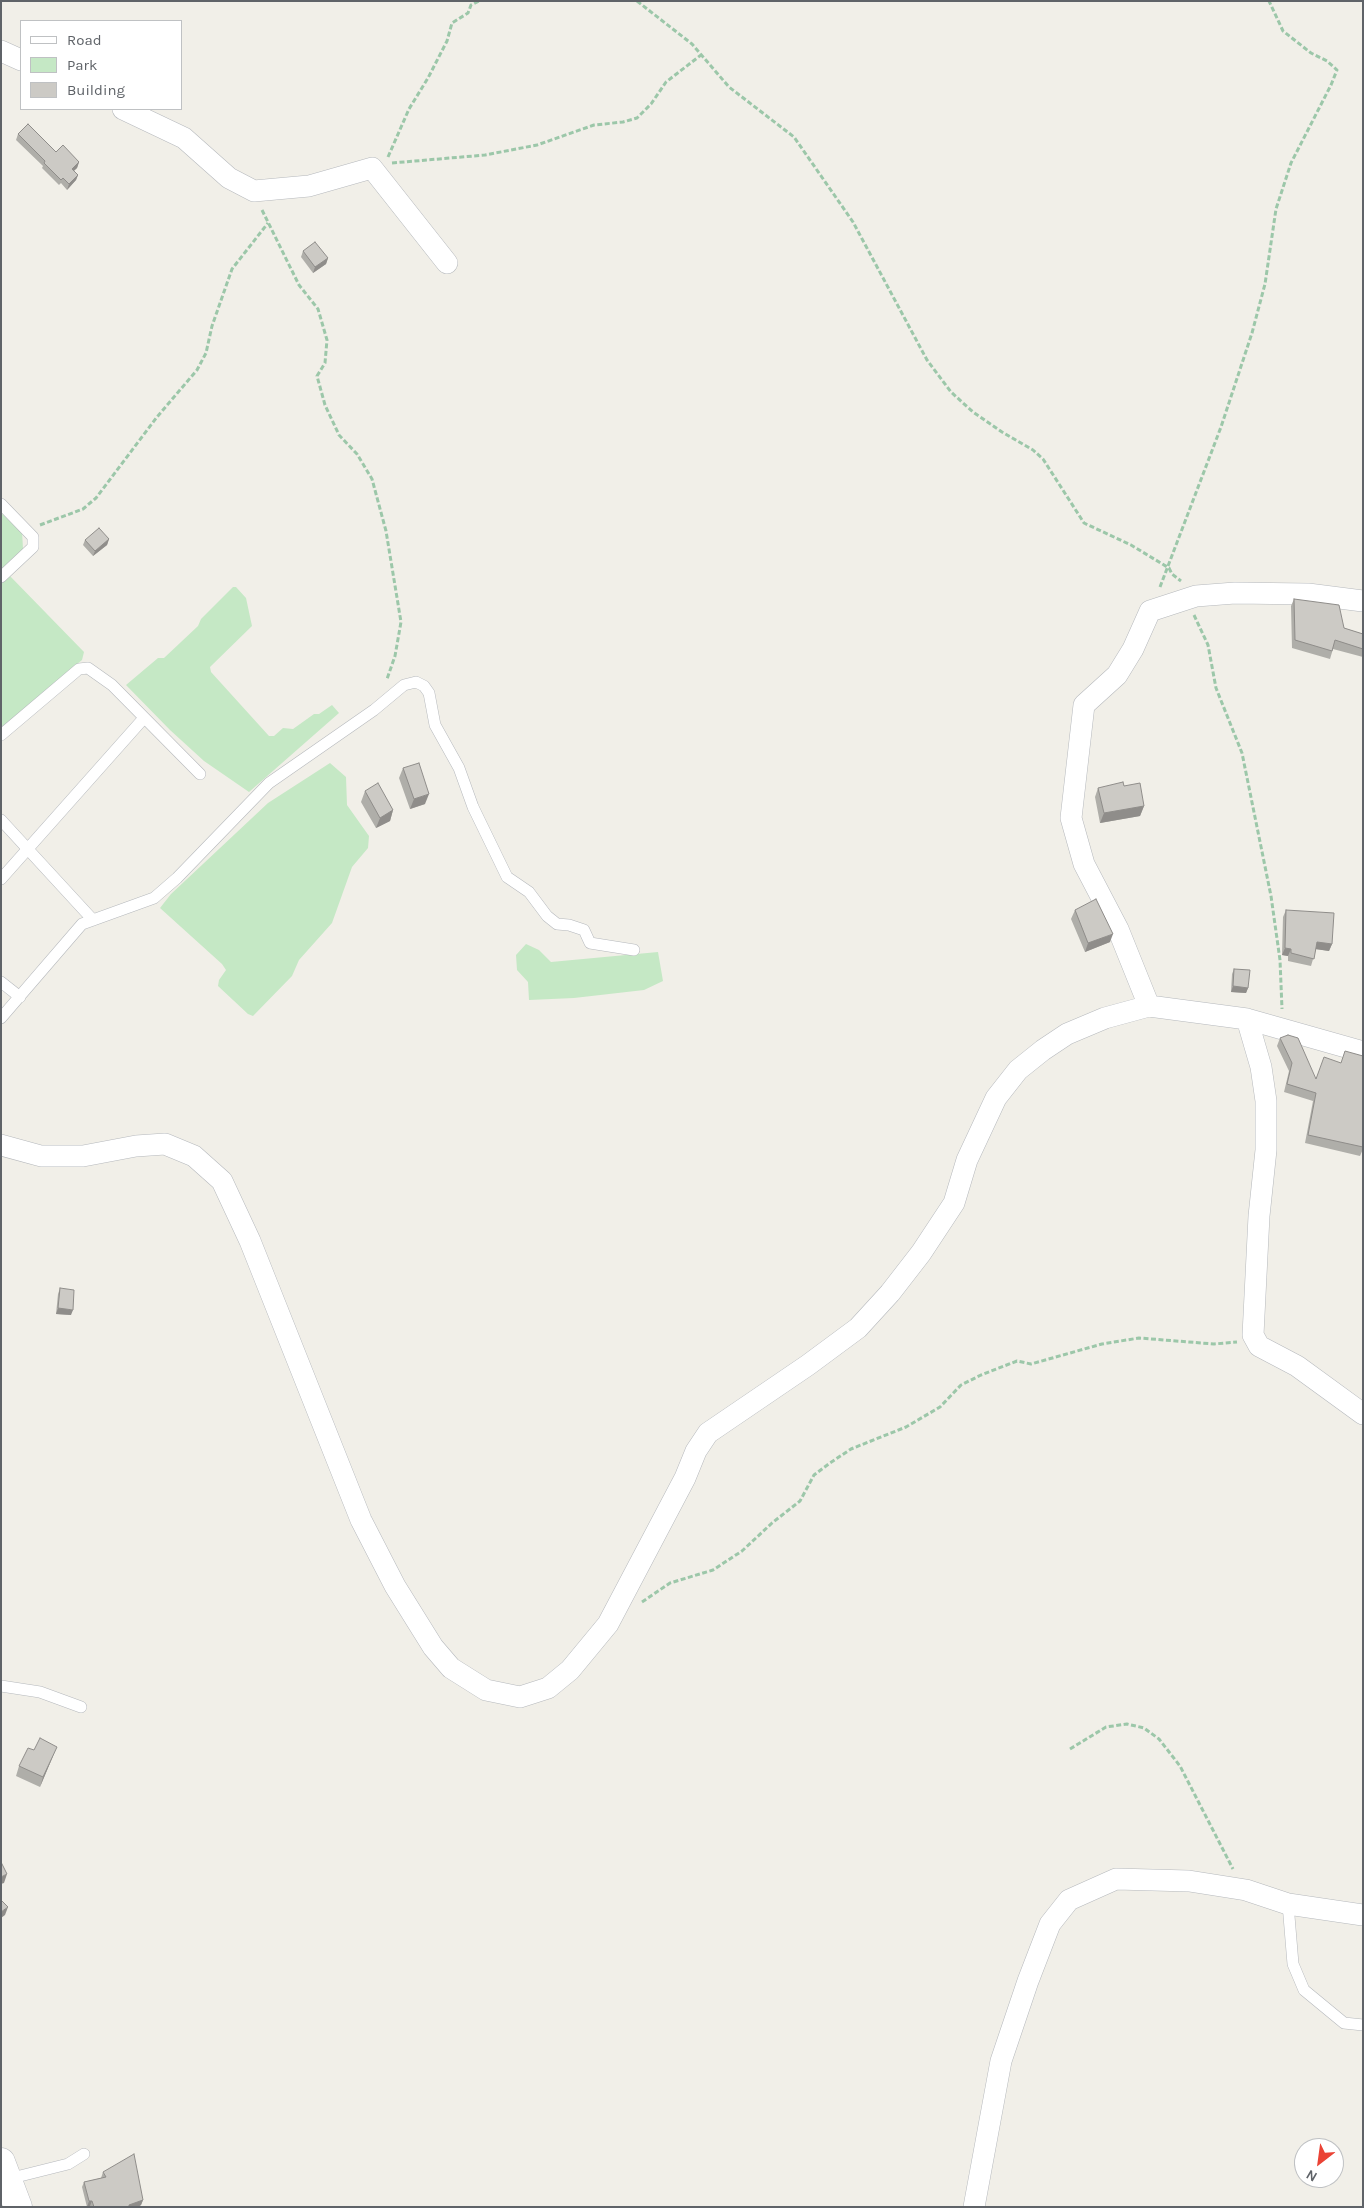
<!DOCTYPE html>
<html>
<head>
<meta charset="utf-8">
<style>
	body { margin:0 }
	#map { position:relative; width:1364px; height:2208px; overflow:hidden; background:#f1efe8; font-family:Karla,sans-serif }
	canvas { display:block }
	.frame { position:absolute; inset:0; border:2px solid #5f6368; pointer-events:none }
	.legend { position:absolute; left:20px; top:20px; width:162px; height:90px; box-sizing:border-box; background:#fff; border:1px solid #bfc1c3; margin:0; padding:6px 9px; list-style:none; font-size:15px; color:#5f6368 }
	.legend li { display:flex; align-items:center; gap:10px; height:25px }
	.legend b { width:25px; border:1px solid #bfc1c3 }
	.north { position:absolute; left:1294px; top:2138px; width:50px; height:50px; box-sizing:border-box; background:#fff; border:1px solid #bfc1c3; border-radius:50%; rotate:210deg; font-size:14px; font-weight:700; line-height:20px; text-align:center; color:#5f6368 }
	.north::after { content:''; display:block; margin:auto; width:18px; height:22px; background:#ea4335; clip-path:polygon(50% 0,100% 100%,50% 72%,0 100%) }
</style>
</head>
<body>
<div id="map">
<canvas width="1364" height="2208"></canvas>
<div class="frame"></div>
<ul class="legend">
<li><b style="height:6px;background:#fff"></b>Road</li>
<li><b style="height:14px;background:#c5e8c5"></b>Park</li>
<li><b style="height:14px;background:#cccac5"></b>Building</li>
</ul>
<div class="north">N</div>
</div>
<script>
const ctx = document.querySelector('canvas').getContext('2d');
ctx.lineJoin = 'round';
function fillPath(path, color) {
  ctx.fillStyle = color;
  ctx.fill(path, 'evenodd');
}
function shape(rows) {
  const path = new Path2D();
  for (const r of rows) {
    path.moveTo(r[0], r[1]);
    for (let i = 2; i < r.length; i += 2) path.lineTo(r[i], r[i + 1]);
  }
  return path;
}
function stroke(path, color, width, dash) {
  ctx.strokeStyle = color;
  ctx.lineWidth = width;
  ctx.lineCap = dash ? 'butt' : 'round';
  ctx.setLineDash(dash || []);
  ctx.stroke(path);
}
fillPath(shape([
	[1,513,22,531,23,549,1,573],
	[9,575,84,652,82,660,1,728,1,579],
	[233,587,236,587,246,598,252,626,210,667,211,672,269,736,274,736,283,728,293,729,314,714,319,714,332,705,339,713,249,792,204,761,170,730,126,685,158,658,164,658,198,626,201,619],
	[330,763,346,777,347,805,369,836,368,848,352,867,332,923,299,960,292,976,253,1016,248,1014,218,986,219,980,226,970,222,964,160,908,171,894,268,803],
	[526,944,539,950,551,962,658,952,663,981,644,990,574,998,529,1000,528,982,517,970,516,955]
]), '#c5e8c5');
const service = shape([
	[1,504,33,537,33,547,1,577],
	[1,735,79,669,88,668,112,685,200,774],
	[1,820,93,920],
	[1,879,144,718],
	[1,982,20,997],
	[1,1018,82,924,154,898,177,878,269,783,374,710,404,685,416,682,424,686,429,693,435,725,459,768,473,807,507,877,529,892,547,916,557,924,569,925,584,930,590,943,634,950],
	[1,1686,40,1692,81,1707],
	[1288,1904,1293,1964,1304,1990,1344,2023,1363,2025],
	[8,2179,68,2164,84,2154]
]);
const minor = shape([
	[1,51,21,60],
	[123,109,184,138,229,178,254,191,309,186,372,168,447,263],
	[1149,1006,1118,929,1084,864,1071,818,1084,705,1117,675,1133,649,1150,611,1196,596,1235,593,1308,594,1363,601],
	[1247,1019,1261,1067,1266,1101,1266,1150,1259,1216,1253,1335,1259,1346,1297,1366,1363,1414],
	[1,1145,41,1156,83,1156,136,1146,165,1144,194,1156,222,1181,250,1241,361,1520,395,1586,433,1647,451,1668,486,1690,520,1697,548,1688,570,1670,608,1624,685,1478,696,1451,708,1433,808,1365,858,1328,890,1293,921,1253,954,1203,967,1160,996,1098,1018,1070,1043,1050,1067,1034,1105,1018,1149,1006,1247,1019,1363,1052],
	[974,2207,1001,2061,1028,1981,1050,1924,1069,1900,1116,1879,1189,1881,1246,1890,1288,1904,1363,1915]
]);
const tertiary = shape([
	[1,2162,18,2207]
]);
stroke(service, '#b5b8bc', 12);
stroke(minor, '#b5b8bc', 22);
stroke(tertiary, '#b5b8bc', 29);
stroke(shape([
	[637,1,692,44,729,87,794,137,853,222,927,360,951,392,973,412,1002,432,1033,450,1043,459,1084,523,1131,545,1169,568,1172,574,1181,581],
	[388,157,409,109,428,78,447,41,452,23,468,13,471,5,479,1],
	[392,163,485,155,537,145,594,125,623,122,637,118,651,104,666,82,701,55],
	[262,210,299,285,318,309,327,340,325,363,317,376,325,405,339,435,357,454,372,479,386,531,401,622,395,656,387,679],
	[40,525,83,509,96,498,157,417,197,370,206,353,212,326,232,269,268,223],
	[1160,587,1221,427,1252,333,1265,284,1276,209,1291,163,1331,85,1337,70,1327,61,1311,53,1283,31,1269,1],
	[1194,615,1208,645,1216,688,1242,753,1271,896,1280,960,1282,1009],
	[642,1602,670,1583,713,1570,742,1551,772,1523,800,1501,814,1475,830,1463,851,1449,906,1427,940,1407,961,1385,981,1375,1017,1361,1031,1364,1102,1344,1139,1338,1214,1344,1237,1342],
	[1070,1749,1106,1727,1127,1724,1144,1728,1159,1739,1180,1766,1233,1869]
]), '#9cc7a9', 3, [5, 2.5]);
stroke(service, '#fff', 11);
stroke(minor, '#fff', 21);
stroke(tertiary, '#fff', 28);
fillPath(shape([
	[18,134,79,162,77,168,74,171,78,175,76,180,67,190,61,183,59,185,42,168,43,166,16,140],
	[303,251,328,258,326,264,313,273,301,257],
	[109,539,107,545,93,556,83,545,85,540],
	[1294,599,1344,628,1363,634,1363,657,1333,649,1330,659,1292,648,1291,606],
	[403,768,425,804,410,809,399,778],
	[1124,786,1144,806,1140,816,1100,823,1095,797,1098,788],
	[365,791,393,810,390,821,376,828,361,802],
	[1075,910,1110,942,1085,952,1071,919],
	[1286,910,1332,944,1329,951,1316,949,1311,966,1288,961,1288,956,1282,955,1283,917],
	[1234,969,1248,988,1246,993,1231,992,1232,974],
	[1280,1038,1316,1079,1341,1063,1363,1056,1363,1149,1360,1156,1305,1143,1313,1101,1284,1092,1289,1071,1277,1046],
	[60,1288,71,1315,56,1314,58,1294],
	[53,1756,40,1787,16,1776,19,1766],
	[103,2172,143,2200,141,2205,138,2207,90,2207,90,2206,87,2207,82,2187,84,2182,101,2178]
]), '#afaea9');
fillPath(shape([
	[79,162,77,168,70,174,72,169],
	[78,175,76,180,67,190,69,184],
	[328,258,326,264,313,273,315,267],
	[109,539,107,545,93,556,95,551],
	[429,794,425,804,410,809,414,799],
	[1144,806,1140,816,1100,823,1104,813],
	[393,810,390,821,376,828,380,818],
	[1113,934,1110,942,1085,952,1088,943],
	[1317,942,1332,944,1329,951,1315,949],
	[1285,948,1291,949,1288,956,1282,955],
	[1233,986,1248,988,1246,993,1231,992],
	[58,1308,73,1310,71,1315,56,1314],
	[57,1747,53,1756,40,1787,43,1777],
	[7,1874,4,1883,1,1884,1,1877],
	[8,1907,5,1915,1,1918,1,1912],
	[143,2200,141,2205,138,2207,128,2207,129,2205],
	[89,2201,92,2201,90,2206,87,2207]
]), '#8f8d8a');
const building = shape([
	[28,124,56,152,63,145,79,162,72,169,78,175,69,184,63,178,61,180,44,163,45,161,18,134,28,124],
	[315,242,328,258,315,267,303,251,315,242],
	[99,528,109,539,95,551,85,540,99,528],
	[1294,599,1339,605,1344,628,1363,634,1363,649,1335,640,1332,651,1295,640,1294,599],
	[419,763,429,794,414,799,403,768,419,763],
	[1123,782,1124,786,1140,783,1144,806,1104,813,1098,788,1123,782],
	[378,783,393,810,380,818,365,791,378,783],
	[1096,899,1113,934,1088,943,1075,910,1096,899],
	[1286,910,1334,913,1332,944,1317,942,1314,959,1291,953,1291,949,1285,948,1286,910],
	[1234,969,1250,970,1248,988,1233,986,1234,969],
	[1288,1035,1298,1038,1316,1079,1324,1057,1341,1063,1345,1051,1363,1056,1363,1147,1308,1135,1316,1093,1287,1084,1292,1063,1280,1038,1288,1035],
	[60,1288,74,1290,73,1310,58,1308,60,1288],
	[40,1738,57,1747,43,1777,19,1766,28,1748,34,1750,40,1738],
	[1,1862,7,1874,1,1877,1,1862],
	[1,1900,8,1907,1,1912,1,1900],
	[134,2154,143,2200,129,2205,129,2207,94,2207,92,2201,89,2201,84,2182,106,2177,103,2172,134,2154]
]);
fillPath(building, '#cccac5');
stroke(building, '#8f8d8a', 1);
</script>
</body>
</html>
